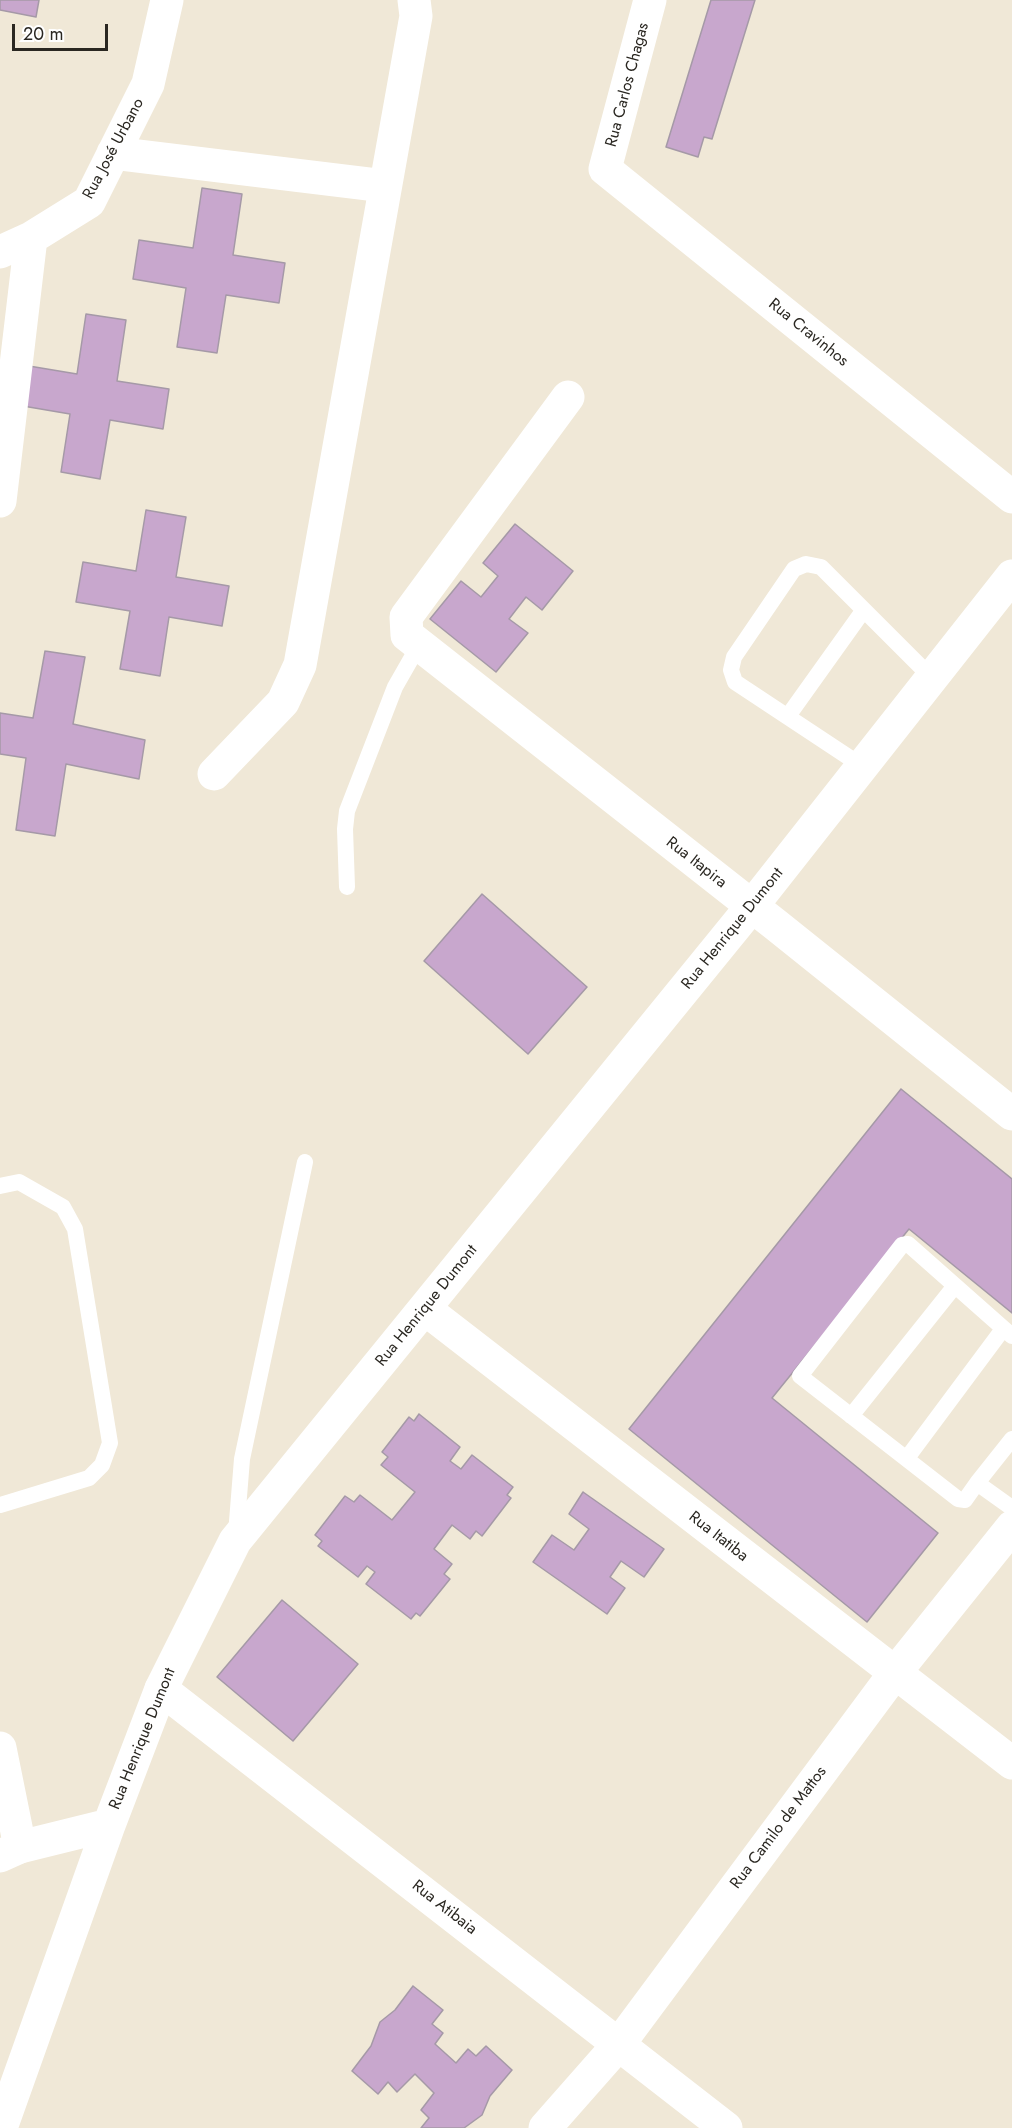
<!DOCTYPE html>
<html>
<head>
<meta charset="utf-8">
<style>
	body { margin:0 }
	#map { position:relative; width:1012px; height:2128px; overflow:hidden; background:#f0e8d7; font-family:Jost,sans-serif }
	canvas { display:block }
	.scale { position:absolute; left:12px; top:24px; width:96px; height:27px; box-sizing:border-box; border:3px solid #2a2721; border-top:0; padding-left:8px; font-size:18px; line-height:21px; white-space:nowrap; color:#2a2721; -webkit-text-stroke:4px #fff; paint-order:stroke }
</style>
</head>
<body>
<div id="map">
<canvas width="1012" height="2128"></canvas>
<div class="scale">20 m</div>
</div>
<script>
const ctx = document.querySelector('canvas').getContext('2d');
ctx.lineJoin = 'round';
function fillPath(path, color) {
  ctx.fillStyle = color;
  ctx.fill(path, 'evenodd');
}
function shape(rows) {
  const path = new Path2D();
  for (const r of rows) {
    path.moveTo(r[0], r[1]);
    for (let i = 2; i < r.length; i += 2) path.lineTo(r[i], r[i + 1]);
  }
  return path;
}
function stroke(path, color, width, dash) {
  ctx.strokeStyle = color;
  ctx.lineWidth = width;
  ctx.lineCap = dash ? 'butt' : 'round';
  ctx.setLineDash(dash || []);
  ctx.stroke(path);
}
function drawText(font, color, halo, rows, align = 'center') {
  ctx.font = font + ' Jost,sans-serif';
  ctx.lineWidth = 4.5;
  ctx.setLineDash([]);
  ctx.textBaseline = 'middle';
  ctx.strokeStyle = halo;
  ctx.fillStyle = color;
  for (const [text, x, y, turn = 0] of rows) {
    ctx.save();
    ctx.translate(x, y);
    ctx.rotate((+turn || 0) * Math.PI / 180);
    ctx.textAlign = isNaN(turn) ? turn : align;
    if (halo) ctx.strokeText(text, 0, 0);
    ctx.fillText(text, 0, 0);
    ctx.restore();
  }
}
const building = shape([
	[0,0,39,0,36,17,0,10,0,0],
	[711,0,755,0,712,139,704,137,698,157,666,147,711,0],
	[202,188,242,194,233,255,285,263,279,303,226,295,217,353,177,347,186,288,133,279,139,240,193,248,202,188],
	[86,314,126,320,117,381,169,389,163,429,110,420,100,479,61,472,70,414,17,405,23,365,77,374,86,314],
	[146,510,186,517,176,577,229,586,222,626,169,617,160,676,120,669,130,611,76,602,83,562,136,571,146,510],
	[515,524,573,571,542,610,526,597,509,619,528,633,496,672,430,619,461,581,481,597,498,576,483,563,515,524],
	[45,651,85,657,73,724,145,740,139,779,66,764,55,836,16,830,26,758,0,754,0,713,33,718,45,651],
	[482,894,587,987,528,1054,424,961,482,894],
	[901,1089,1012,1179,1012,1313,909,1229,772,1398,938,1533,867,1622,629,1429,901,1089],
	[419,1414,460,1447,450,1461,461,1469,472,1455,513,1487,507,1495,511,1498,482,1536,476,1531,470,1539,452,1525,434,1549,452,1564,444,1574,450,1579,420,1616,416,1613,411,1619,366,1584,375,1572,367,1566,358,1577,318,1546,322,1541,315,1535,345,1496,354,1502,360,1495,392,1520,415,1492,381,1465,388,1457,382,1452,409,1417,414,1421,419,1414],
	[583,1492,664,1549,644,1577,621,1561,610,1577,625,1588,607,1614,533,1562,552,1535,574,1550,589,1529,569,1514,583,1492],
	[282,1600,358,1664,293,1741,217,1677,282,1600],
	[413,1986,443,2010,432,2024,443,2033,435,2044,456,2063,468,2049,476,2056,486,2046,512,2070,490,2096,482,2115,464,2128,421,2128,429,2118,421,2110,434,2093,415,2074,397,2092,388,2082,378,2094,352,2071,371,2046,380,2022,395,2010,413,1986]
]);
fillPath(building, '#c8a7cd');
stroke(building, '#a599a7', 1.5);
stroke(shape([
	[788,716,863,611],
	[862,766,735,682,731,670,734,657,794,569,806,564,821,567,931,677],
	[347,887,345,829,347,811,395,687,419,645],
	[0,1186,19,1182,63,1207,75,1229,110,1443,102,1465,89,1478,0,1505],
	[1012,1336,908,1244,902,1245,800,1376,958,1499,965,1500,977,1483,1012,1508],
	[851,1416,954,1287],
	[907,1458,1003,1329],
	[977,1483,1012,1439],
	[236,1534,242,1459,305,1162]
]), '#fff', 16);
stroke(shape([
	[650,0,605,169,1012,497],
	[113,153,385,186],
	[0,252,31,238,89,202,148,84,167,0],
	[568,397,406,617,407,635,776,925,1012,1114],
	[0,501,31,238],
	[214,774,283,702,300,665,416,16,414,0],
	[425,1309,1012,1763],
	[161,1689,726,2128],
	[0,1748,20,1847],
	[545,2128,619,2044,894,1674,1012,1527]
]), '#fff', 33);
stroke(shape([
	[0,1856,20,1847,109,1825],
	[1,2128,109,1825,161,1689,235,1541,752,906,1012,576]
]), '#fff', 33);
drawText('16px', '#2a2721', '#fff', [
	["Rua Carlos Chagas",628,85,-75],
	["Rua José Urbano",114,149,-62],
	["Rua Cravinhos",808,333,39],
	["Rua Itapira",696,863,38],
	["Rua Henrique Dumont",733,929,-51],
	["Rua Henrique Dumont",427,1306,-51],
	["Rua Itatiba",718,1537,38],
	["Rua Henrique Dumont",143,1739,-68],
	["Rua Camilo de Mattos",779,1828,-53],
	["Rua Atibaia",444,1908,38]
]);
</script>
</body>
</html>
